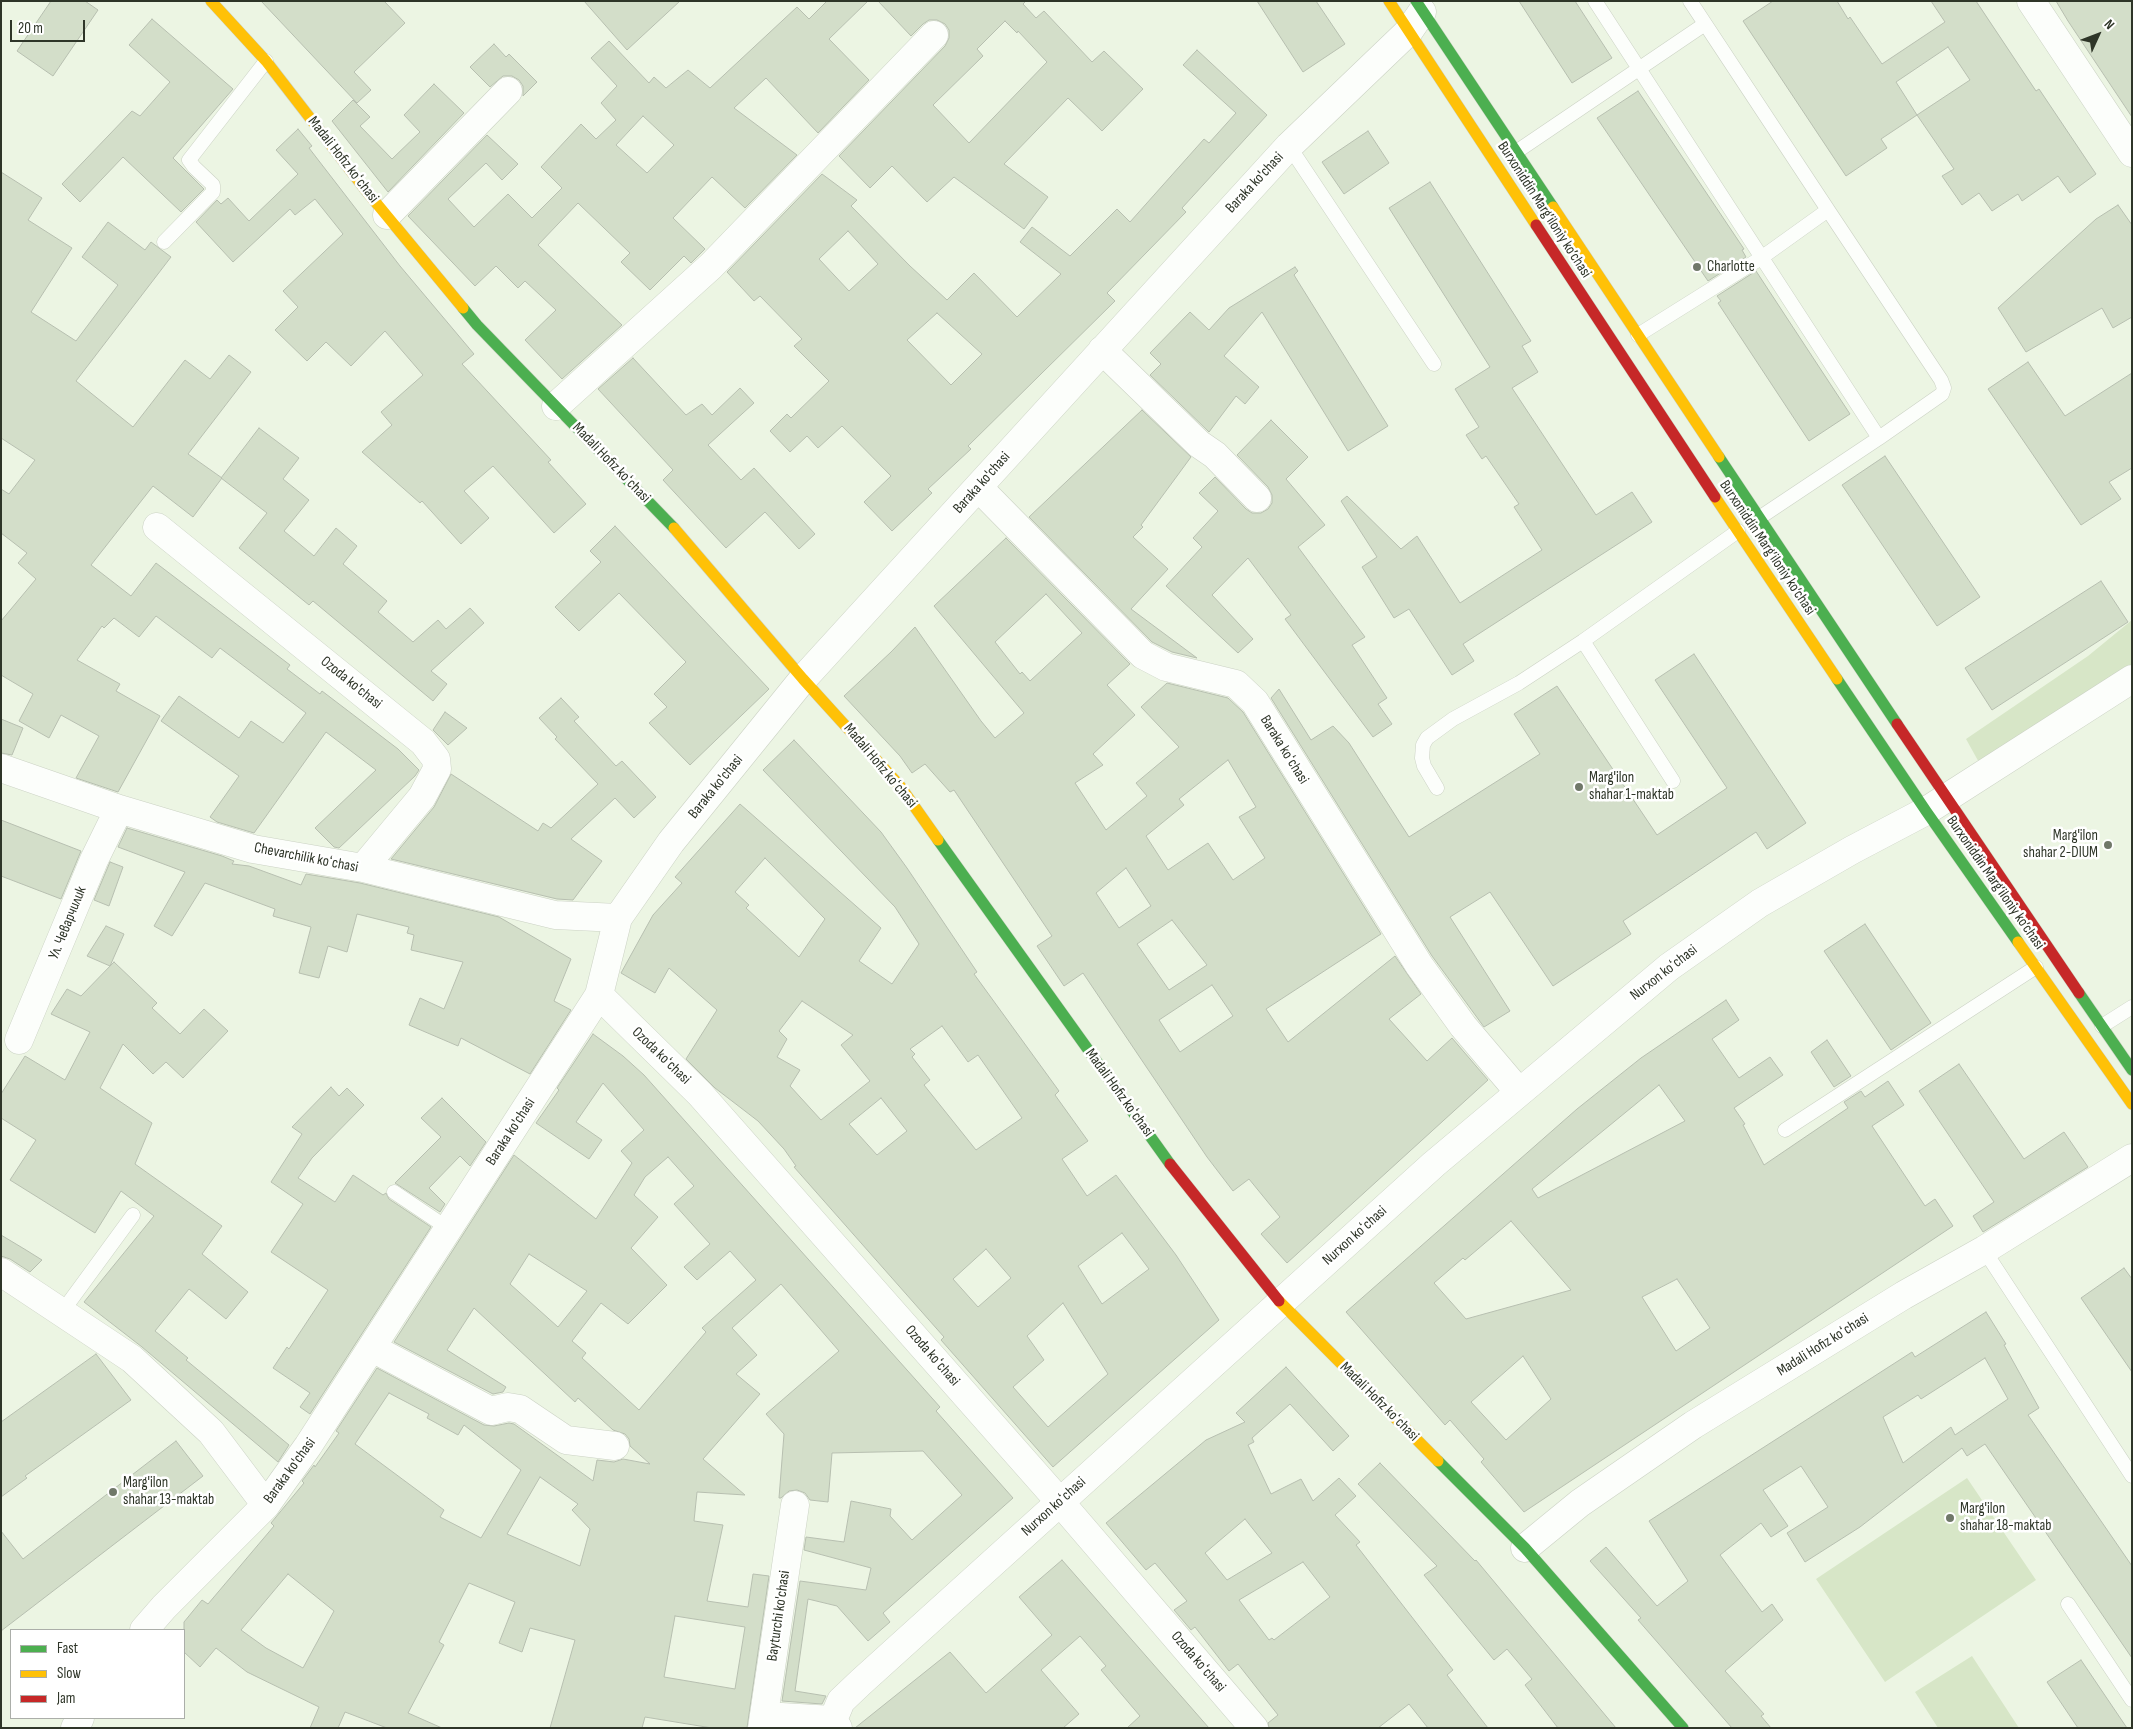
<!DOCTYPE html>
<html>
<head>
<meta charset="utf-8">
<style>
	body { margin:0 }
	#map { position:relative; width:2133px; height:1729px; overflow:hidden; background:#ecf5e3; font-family:"Sofia Sans Condensed",sans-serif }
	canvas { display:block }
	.frame { position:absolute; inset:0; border:2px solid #2e3528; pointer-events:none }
	.legend { position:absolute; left:10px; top:1629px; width:175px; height:90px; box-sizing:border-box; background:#fff; border:1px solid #abaea9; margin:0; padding:6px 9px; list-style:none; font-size:15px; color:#2e3528 }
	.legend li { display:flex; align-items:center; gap:10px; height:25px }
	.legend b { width:25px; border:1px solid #abaea9 }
	.north { position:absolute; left:2073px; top:10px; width:50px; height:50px; -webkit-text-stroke:4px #fff; paint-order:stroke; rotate:47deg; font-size:14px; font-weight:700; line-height:20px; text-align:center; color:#2e3528 }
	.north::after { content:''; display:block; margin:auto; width:18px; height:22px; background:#2e3528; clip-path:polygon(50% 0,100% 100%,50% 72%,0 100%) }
	.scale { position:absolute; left:10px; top:20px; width:75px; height:22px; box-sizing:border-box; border:2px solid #2e3528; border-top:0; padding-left:6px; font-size:15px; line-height:18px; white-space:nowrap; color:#2e3528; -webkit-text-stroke:4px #fff; paint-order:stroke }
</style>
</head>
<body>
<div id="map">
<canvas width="2133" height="1729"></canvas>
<div class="frame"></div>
<ul class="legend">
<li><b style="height:6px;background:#4caf50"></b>Fast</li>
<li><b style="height:6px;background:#ffc107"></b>Slow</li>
<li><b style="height:6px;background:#c62828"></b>Jam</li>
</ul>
<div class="north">N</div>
<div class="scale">20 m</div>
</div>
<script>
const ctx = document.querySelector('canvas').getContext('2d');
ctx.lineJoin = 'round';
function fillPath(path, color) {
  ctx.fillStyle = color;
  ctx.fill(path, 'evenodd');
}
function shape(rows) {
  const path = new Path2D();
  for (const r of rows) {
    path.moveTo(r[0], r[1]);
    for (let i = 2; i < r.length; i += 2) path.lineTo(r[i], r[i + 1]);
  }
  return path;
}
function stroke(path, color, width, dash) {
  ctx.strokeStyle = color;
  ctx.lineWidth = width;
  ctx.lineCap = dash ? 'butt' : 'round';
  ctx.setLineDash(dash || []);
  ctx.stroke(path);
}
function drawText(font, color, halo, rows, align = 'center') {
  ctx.font = font + ' "Sofia Sans Condensed",sans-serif';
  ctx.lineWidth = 5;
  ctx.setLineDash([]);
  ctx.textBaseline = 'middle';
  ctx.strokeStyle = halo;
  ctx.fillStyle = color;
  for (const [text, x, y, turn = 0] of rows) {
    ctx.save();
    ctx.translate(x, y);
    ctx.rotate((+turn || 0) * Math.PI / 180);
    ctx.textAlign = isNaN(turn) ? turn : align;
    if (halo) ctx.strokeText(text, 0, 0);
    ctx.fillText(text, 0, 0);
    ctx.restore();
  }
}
fillPath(shape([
	[2132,620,2132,666,1981,766,1966,739,2088,656],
	[1967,1478,2036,1580,1885,1682,1816,1579],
	[1972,1656,2019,1728,1938,1728,1915,1692]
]), '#d7e6c7');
const building = shape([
	[51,1,85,1,98,10,53,76,17,51,51,1],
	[261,1,384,1,405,23,354,72,371,90,357,103,261,1],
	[584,1,680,1,627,50,584,1],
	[827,1,868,1,829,39,869,80,818,133,766,78,734,108,797,155,745,208,712,177,673,218,705,249,691,263,684,256,650,290,621,262,630,253,578,203,538,245,622,325,562,379,525,340,556,310,525,281,518,288,496,266,475,286,408,216,487,135,518,164,502,180,486,163,448,199,474,227,508,194,532,218,562,188,541,167,581,124,596,139,616,120,601,103,617,86,591,58,609,41,649,83,654,77,666,88,688,70,710,88,797,7,809,19,827,1],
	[643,116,674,145,647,173,616,145,643,116],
	[878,1,1026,1,1023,4,1036,18,1044,11,1092,62,1104,51,1143,89,1102,131,1068,98,1004,164,1048,197,1024,229,954,177,927,202,892,166,870,188,839,156,945,46,949,38,949,30,945,24,937,20,929,20,923,24,911,36,878,1],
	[1005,21,1017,33,1018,31,1047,62,969,143,933,105,983,56,977,49,1005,21],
	[1257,1,1316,1,1345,44,1303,72,1257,1],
	[1519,1,1575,1,1612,58,1572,83,1519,1],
	[1773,1,1837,1,1848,19,1850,17,1882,64,1945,22,1931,1,1976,1,2036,91,2039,89,2096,174,2070,193,2058,176,2022,201,2018,194,1992,211,1979,193,1962,205,1942,176,1954,169,1917,115,1881,139,1887,148,1846,176,1743,21,1773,1],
	[1948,47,1970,80,1917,115,1896,82,1948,47],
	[2056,1,2132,1,2132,117,2068,21,2056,1],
	[152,19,233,89,173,158,204,189,181,212,123,157,80,202,62,184,132,111,140,116,170,82,129,45,152,19],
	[494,44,506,57,509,54,537,82,523,96,523,86,519,80,512,76,503,76,490,87,470,67,494,44],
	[1197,50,1267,115,1182,208,1186,212,1107,293,1115,301,968,446,971,449,928,489,932,493,892,531,864,502,891,476,842,426,818,448,807,436,790,452,770,431,787,414,791,418,829,381,794,346,802,339,760,296,754,301,727,272,822,174,857,200,851,206,910,266,947,300,974,273,1017,317,1061,274,1020,242,1032,227,1070,256,1117,209,1130,222,1204,139,1209,143,1236,113,1183,65,1197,50],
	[848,231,878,264,849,291,819,259,848,231],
	[937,313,982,354,951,385,907,340,937,313],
	[434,84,464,113,388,192,332,121,353,100,370,117,360,126,392,159,420,132,404,115,434,84],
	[1638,91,1744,249,1742,250,1746,257,1708,281,1597,118,1638,91],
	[298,129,312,146,309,148,400,266,474,354,462,364,551,460,548,462,586,504,554,533,493,466,464,491,489,518,461,544,422,501,420,503,362,452,392,425,381,412,423,375,385,331,351,366,326,342,307,361,275,330,298,307,283,291,343,234,315,199,295,215,290,209,233,262,196,222,217,200,221,204,228,198,249,221,298,174,276,150,298,129],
	[1368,131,1389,163,1344,194,1322,162,1368,131],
	[1,172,42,198,28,220,72,248,31,312,76,341,118,285,82,257,108,222,145,250,151,242,171,257,76,381,133,427,185,360,210,379,229,355,251,372,188,454,222,478,193,517,153,486,91,565,131,596,156,563,290,665,287,669,320,694,322,691,398,749,419,770,415,776,339,848,334,847,315,828,376,770,326,732,254,833,217,822,210,817,239,776,161,721,179,696,239,738,251,721,283,743,306,713,220,648,212,658,156,616,139,637,114,618,104,628,102,626,77,660,120,684,116,691,160,716,118,792,76,778,99,736,61,715,49,738,19,721,33,694,1,675,1,621,36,579,18,563,27,553,1,533,1,489,9,494,35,460,1,438,1,172],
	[1430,182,1531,341,1522,346,1538,372,1512,388,1596,515,1632,492,1652,522,1463,644,1474,661,1452,675,1409,609,1394,618,1362,567,1377,557,1341,501,1347,496,1401,549,1417,536,1460,603,1542,550,1514,507,1519,504,1486,456,1482,459,1466,435,1479,427,1455,389,1490,367,1389,208,1430,182],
	[2118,205,2132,225,2132,317,2113,328,2102,308,2026,352,1998,308,2096,219,2118,205],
	[1295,267,1298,271,1294,275,1388,426,1348,451,1262,312,1224,356,1259,387,1245,404,1236,396,1209,432,1150,375,1161,364,1150,353,1190,312,1209,330,1229,308,1295,267],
	[1756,271,1850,414,1809,441,1718,303,1721,301,1717,296,1756,271],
	[633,358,686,415,702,404,712,415,740,388,754,403,708,445,741,480,754,468,815,534,799,549,765,512,726,548,663,480,673,470,598,389,633,358],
	[2028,362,2065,416,2132,373,2132,468,2109,482,2121,499,2081,525,1988,389,2028,362],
	[1142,410,1191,457,1141,525,1143,527,1133,537,1168,569,1131,609,1197,658,1172,652,1152,642,1029,517,1142,410],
	[1271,420,1308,457,1286,479,1325,525,1298,547,1365,637,1352,645,1387,698,1378,704,1392,724,1373,737,1285,619,1291,615,1248,558,1212,595,1253,639,1238,653,1166,586,1202,547,1193,538,1218,511,1199,493,1215,477,1246,509,1252,513,1261,513,1268,509,1272,503,1272,495,1268,487,1237,455,1271,420],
	[259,428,299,458,283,479,309,500,284,531,314,556,336,528,357,546,343,564,387,601,378,612,413,642,438,620,446,629,470,608,484,623,431,671,447,684,433,701,313,601,309,605,239,548,267,513,221,478,259,428],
	[1885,456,1980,597,1937,626,1842,485,1885,456],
	[615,526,769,689,690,765,649,723,667,707,654,694,686,662,619,593,579,631,555,607,601,562,590,551,615,526],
	[1006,538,1130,664,1107,685,1135,715,1093,754,1103,765,1075,783,1106,830,1147,796,1136,783,1179,747,1141,707,1167,683,1228,698,1243,712,1381,934,1266,1009,1288,1042,1395,956,1421,994,1389,1019,1427,1061,1452,1038,1488,1080,1287,1263,1261,1234,1280,1217,1249,1179,1233,1191,1207,1157,1083,973,1064,986,1037,946,1052,936,954,790,950,792,925,764,912,773,900,756,844,696,891,652,915,627,981,721,995,738,1024,713,934,606,1006,538],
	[1046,594,1082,633,1030,681,1022,672,1020,674,995,642,1046,594],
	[1228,760,1256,807,1239,817,1265,858,1233,880,1208,843,1168,870,1146,836,1184,805,1179,799,1228,760],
	[1126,868,1151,906,1119,928,1096,893,1126,868],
	[1172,920,1207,965,1169,990,1137,944,1172,920],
	[1212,985,1233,1016,1180,1052,1159,1020,1212,985],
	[2101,581,2128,622,1992,710,1965,668,2101,581],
	[1694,654,1806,823,1767,849,1756,832,1623,921,1631,934,1553,986,1490,892,1450,917,1510,1011,1484,1027,1432,956,1271,698,1279,689,1311,740,1333,726,1349,743,1409,837,1540,754,1514,714,1557,686,1657,835,1727,788,1655,680,1694,654],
	[561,698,579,717,574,721,616,766,622,761,656,797,634,818,615,798,571,839,602,861,573,900,557,899,391,859,434,807,451,774,538,831,543,823,551,828,598,784,555,739,557,737,539,718,561,698],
	[445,712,467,728,448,745,433,730,445,712],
	[1,719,23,728,12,755,1,753,1,719],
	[794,740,881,832,907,868,977,972,974,974,1059,1091,1055,1095,1088,1141,1062,1159,1087,1196,1116,1175,1176,1255,1219,1320,1053,1467,941,1340,944,1337,794,1167,796,1166,784,1149,758,1121,715,1088,686,1059,717,1010,669,968,655,993,621,973,653,915,682,883,675,877,740,804,881,928,859,961,892,984,919,944,895,907,763,770,794,740],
	[765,858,825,919,799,957,746,908,749,905,735,892,765,858],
	[802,1001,853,1035,841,1045,870,1081,821,1120,790,1086,800,1070,777,1057,787,1039,779,1031,802,1001],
	[942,1026,968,1062,978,1055,1022,1118,976,1150,924,1085,930,1080,912,1057,915,1054,910,1049,942,1026],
	[881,1098,907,1131,877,1155,849,1124,881,1098],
	[1122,1233,1149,1269,1102,1304,1078,1266,1122,1233],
	[986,1249,1011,1278,978,1307,953,1279,986,1249],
	[1063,1303,1108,1374,1048,1427,1013,1387,1044,1360,1027,1336,1063,1303],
	[1,820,81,851,61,899,1,876,1,820],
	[127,828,222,856,234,861,232,864,249,866,301,885,306,874,360,883,499,917,571,959,554,1001,571,1010,530,1074,461,1038,458,1046,409,1025,420,998,444,1009,463,962,411,950,414,935,407,933,409,927,357,914,347,952,328,946,319,978,299,973,311,927,273,916,275,909,205,883,172,936,154,926,185,872,118,847,127,828],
	[110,862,123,867,109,906,94,900,110,862],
	[1865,924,1931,1023,1891,1050,1824,951,1865,924],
	[106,926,124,934,110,966,87,956,106,926],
	[114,962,157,1003,152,1008,180,1034,204,1009,228,1031,183,1078,166,1062,153,1074,123,1044,100,1088,152,1123,135,1164,222,1226,202,1254,248,1292,226,1319,189,1289,155,1331,188,1358,186,1360,289,1445,278,1462,142,1347,84,1302,154,1216,121,1191,95,1233,10,1180,36,1140,1,1118,1,1094,25,1056,65,1080,90,1032,51,1014,67,989,81,996,114,962],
	[1726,1000,1739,1020,1712,1039,1739,1078,1770,1057,1783,1075,1734,1108,1745,1124,1743,1125,1764,1165,1848,1108,1844,1102,1861,1091,1865,1097,1888,1081,1904,1105,1872,1126,1925,1206,1935,1199,1953,1226,1524,1512,1481,1462,1484,1459,1450,1420,1445,1425,1346,1312,1577,1109,1641,1058,1726,1000],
	[1659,1085,1685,1121,1538,1198,1532,1189,1659,1085],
	[1511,1221,1571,1290,1466,1319,1434,1283,1463,1258,1465,1260,1511,1221],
	[1677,1279,1710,1328,1676,1351,1642,1297,1677,1279],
	[1523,1356,1551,1399,1506,1440,1471,1402,1523,1356],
	[593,1034,623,1056,644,1075,940,1407,936,1411,1013,1498,883,1613,890,1622,868,1641,837,1606,808,1599,795,1691,826,1696,822,1704,782,1701,800,1581,866,1590,871,1568,804,1550,806,1537,844,1542,851,1501,891,1509,890,1516,912,1540,962,1495,923,1451,832,1453,828,1502,810,1500,805,1493,797,1490,789,1491,781,1498,779,1498,784,1434,766,1414,839,1351,781,1284,732,1328,757,1355,736,1374,760,1394,703,1459,745,1495,697,1492,694,1521,723,1525,707,1601,748,1607,753,1574,769,1576,747,1728,712,1728,645,1717,642,1728,550,1728,575,1640,530,1628,522,1652,499,1643,515,1602,469,1583,439,1642,444,1645,408,1713,442,1728,387,1728,345,1712,338,1728,310,1728,319,1707,247,1672,216,1648,200,1667,184,1652,184,1622,202,1600,208,1604,274,1526,271,1523,304,1483,302,1481,314,1465,315,1467,339,1433,336,1431,377,1368,484,1425,494,1426,509,1423,514,1424,593,1481,597,1460,614,1462,623,1459,650,1464,630,1446,629,1439,625,1434,613,1430,578,1398,575,1402,474,1308,447,1350,506,1387,503,1392,493,1394,394,1342,514,1155,596,1219,632,1163,621,1151,644,1130,603,1083,576,1122,602,1140,589,1159,536,1123,559,1090,557,1088,593,1034],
	[668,1157,694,1186,674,1204,710,1244,684,1267,697,1280,730,1251,756,1280,702,1328,706,1332,639,1410,582,1358,586,1353,572,1341,601,1303,628,1324,667,1285,631,1248,658,1217,634,1195,645,1177,668,1157],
	[529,1254,587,1291,558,1327,510,1284,529,1254],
	[389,1393,429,1414,427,1418,458,1435,464,1425,521,1470,481,1538,440,1517,444,1510,355,1444,389,1393],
	[540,1477,578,1504,572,1510,590,1529,580,1566,507,1534,540,1477],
	[288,1574,334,1611,303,1668,266,1648,241,1630,288,1574],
	[675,1616,745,1627,735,1689,664,1677,675,1616],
	[1827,1040,1851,1076,1834,1087,1811,1052,1827,1040],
	[1959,1064,2024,1159,2064,1132,2088,1167,1983,1232,1973,1216,1994,1202,1919,1091,1959,1064],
	[331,1087,339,1096,347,1088,364,1105,312,1158,298,1178,335,1202,353,1175,383,1195,386,1193,389,1199,431,1227,310,1414,300,1407,310,1393,273,1368,287,1347,289,1349,328,1290,271,1252,303,1204,271,1182,302,1134,292,1127,331,1087],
	[442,1098,486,1142,470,1166,460,1156,429,1188,445,1204,440,1212,395,1183,441,1137,421,1118,442,1098],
	[1,1235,26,1250,42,1260,30,1272,10,1259,1,1256,1,1235],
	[2124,1268,2132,1279,2132,1372,2081,1298,2124,1268],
	[1986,1312,2006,1344,2004,1345,2039,1408,2028,1415,2132,1566,2132,1658,1985,1444,1967,1456,1962,1448,1860,1527,1805,1562,1787,1533,1828,1507,1801,1466,1763,1490,1788,1526,1771,1537,1761,1523,1720,1555,1762,1612,1772,1604,1783,1620,1725,1671,1764,1714,1761,1716,1771,1728,1732,1728,1638,1620,1641,1618,1590,1561,1606,1547,1657,1606,1688,1581,1649,1521,1912,1352,1915,1357,1986,1312],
	[1985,1358,2008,1399,1955,1435,1951,1427,1903,1463,1883,1417,1918,1395,1921,1399,1985,1358],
	[96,1354,131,1400,25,1476,27,1478,1,1497,1,1422,96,1354],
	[1286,1367,1349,1436,1333,1451,1290,1404,1252,1438,1254,1442,1248,1445,1271,1494,1301,1479,1313,1501,1339,1478,1356,1496,1335,1515,1360,1542,1356,1545,1453,1670,1447,1675,1488,1728,1428,1728,1409,1704,1378,1728,1269,1728,1268,1723,1278,1715,1238,1664,1229,1671,1195,1627,1191,1630,1174,1610,1187,1601,1155,1563,1146,1570,1106,1523,1206,1440,1245,1422,1236,1413,1286,1367],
	[1245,1519,1272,1553,1227,1580,1205,1553,1245,1519],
	[1303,1562,1330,1597,1274,1640,1272,1638,1269,1640,1239,1600,1303,1562],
	[176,1441,203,1476,1,1631,1,1531,23,1559,176,1441],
	[1380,1463,1475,1561,1476,1560,1616,1728,1558,1728,1525,1685,1532,1679,1507,1649,1494,1660,1424,1575,1437,1566,1358,1484,1380,1463],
	[1062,1560,1209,1728,1127,1728,1140,1716,1101,1670,1106,1666,1080,1636,1041,1670,1079,1714,1063,1728,855,1728,950,1652,986,1693,1052,1635,1019,1597,1062,1560],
	[2081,1660,2127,1728,2078,1728,2047,1682,2081,1660]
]);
fillPath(building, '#d3dec9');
stroke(building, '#b7bfb0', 1);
const lane = shape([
	[1595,1,1879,438,1759,518],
	[1289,146,1434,364],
	[1516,152,1705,24],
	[1828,210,1941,380,1944,388,1942,394,1879,438],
	[164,242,213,192,213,185,194,167,189,160,266,61],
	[1638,335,1761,258,1828,210,1690,1],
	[1583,641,1673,781],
	[1437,788,1424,766,1422,758,1423,745,1427,738,1453,719,1519,683,1583,641,1738,531],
	[2102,1026,2132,1007],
	[1785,1130,2036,967],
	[394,1192,449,1229],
	[1984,1250,2132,1476],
	[62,1312,133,1215],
	[2068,1604,2132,1700]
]);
const street = shape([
	[2031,1,2132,153],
	[387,215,508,91],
	[1102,350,1199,444,1215,455,1257,498],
	[556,406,711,266,934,35],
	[978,487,1143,655,1166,667,1236,684,1255,702,1419,965,1463,1026,1519,1092],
	[157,527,423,742,436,759,437,769,422,797,363,868],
	[1,768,119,809,253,849,363,868,555,915,618,918],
	[599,995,700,1094,1060,1502,1254,1728],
	[19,1040,94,860,119,809],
	[1,1272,132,1359,211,1432,266,1505],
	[372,1348,491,1411,508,1407,520,1409,566,1440,615,1446],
	[1525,1548,1580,1503,1693,1425,1904,1295,1984,1250,2132,1158],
	[144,1630,164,1607,266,1505,308,1446,599,995,618,918,671,842,803,679,1289,146,1409,31,1422,12],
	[764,1716,833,1720,838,1728],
	[833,1720,841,1701,861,1682,1434,1164,1669,967,1760,903,1852,850,1926,811,2132,679],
	[75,1728,80,1718],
	[762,1728,795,1505]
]);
const fast = shape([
	[1416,1,1553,207],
	[463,308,477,325,674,528],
	[1719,457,1897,724],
	[1837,679,1926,811,2018,942],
	[938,840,1170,1164],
	[2079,993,2132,1070],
	[1438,1461,1525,1548,1683,1728]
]);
const slow = shape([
	[211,1,266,61,368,193,463,308],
	[1389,1,1536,225],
	[1553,207,1719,457],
	[1715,497,1837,679],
	[674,528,803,679,900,786,938,840],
	[2018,942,2132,1104],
	[1279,1301,1438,1461]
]);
const jam = shape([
	[1536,225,1715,497],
	[1897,724,2079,993],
	[1170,1164,1279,1301]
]);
stroke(lane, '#cbd2c4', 15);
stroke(street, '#cbd2c4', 29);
stroke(fast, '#cbd2c4', 12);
stroke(slow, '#cbd2c4', 12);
stroke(jam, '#cbd2c4', 12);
stroke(lane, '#fcfefb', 14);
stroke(street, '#fcfefb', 28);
stroke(fast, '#4caf50', 11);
stroke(slow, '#ffc107', 11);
stroke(jam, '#c62828', 11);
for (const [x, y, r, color] of [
	[1697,267,5,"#707869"],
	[1579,787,5,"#707869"],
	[2108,845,5,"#707869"],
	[113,1492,5,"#707869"],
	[1950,1518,5,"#707869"]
]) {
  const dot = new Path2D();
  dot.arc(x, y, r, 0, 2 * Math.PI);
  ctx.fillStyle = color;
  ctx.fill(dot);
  stroke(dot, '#fff', 2);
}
drawText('15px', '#2e3528', '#fff', [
	["Madali Hofiz koʻchasi",343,160,52],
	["Baraka ko'chasi",1255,183,-47],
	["Burxoniddin Marg’iloniy ko’chasi",1544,210,57],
	["Madali Hofiz koʻchasi",611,463,46],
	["Baraka ko'chasi",982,483,-48],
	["Burxoniddin Marg’iloniy ko’chasi",1767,548,56],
	["Ozoda ko'chasi",351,683,39],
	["Baraka koʻchasi",1284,750,58],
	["Madali Hofiz koʻchasi",880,766,50],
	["Baraka ko'chasi",716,787,-51],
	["Chevarchilik koʻchasi",306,858,11],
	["Burxoniddin Marg’iloniy ko’chasi",1995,883,55],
	["Ул. Чеварчилик",68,923,-68],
	["Nurxon koʻchasi",1664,973,-38],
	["Ozoda koʻchasi",661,1056,44],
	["Madali Hofiz koʻchasi",1119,1093,54],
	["Baraka ko'chasi",511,1132,-57],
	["Nurxon koʻchasi",1355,1236,-42],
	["Madali Hofiz koʻchasi",1823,1345,-32],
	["Ozoda koʻchasi",932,1356,49],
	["Madali Hofiz koʻchasi",1379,1402,45],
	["Baraka ko'chasi",290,1471,-54],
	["Nurxon koʻchasi",1054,1507,-42],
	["Bayturchi ko'chasi",779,1616,-82],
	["Ozoda koʻchasi",1198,1662,49]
]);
drawText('15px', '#2e3528', '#fff', [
	["Charlotte",1707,267],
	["Marg'ilon",1589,778],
	["shahar 1-maktab",1589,795],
	["Marg'ilon",2098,836,"right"],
	["shahar 2-DIUM",2098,853,"right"],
	["Marg'ilon",123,1483],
	["shahar 13-maktab",123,1500],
	["Marg'ilon",1960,1509],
	["shahar 18-maktab",1960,1526]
], 'left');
</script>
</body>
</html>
